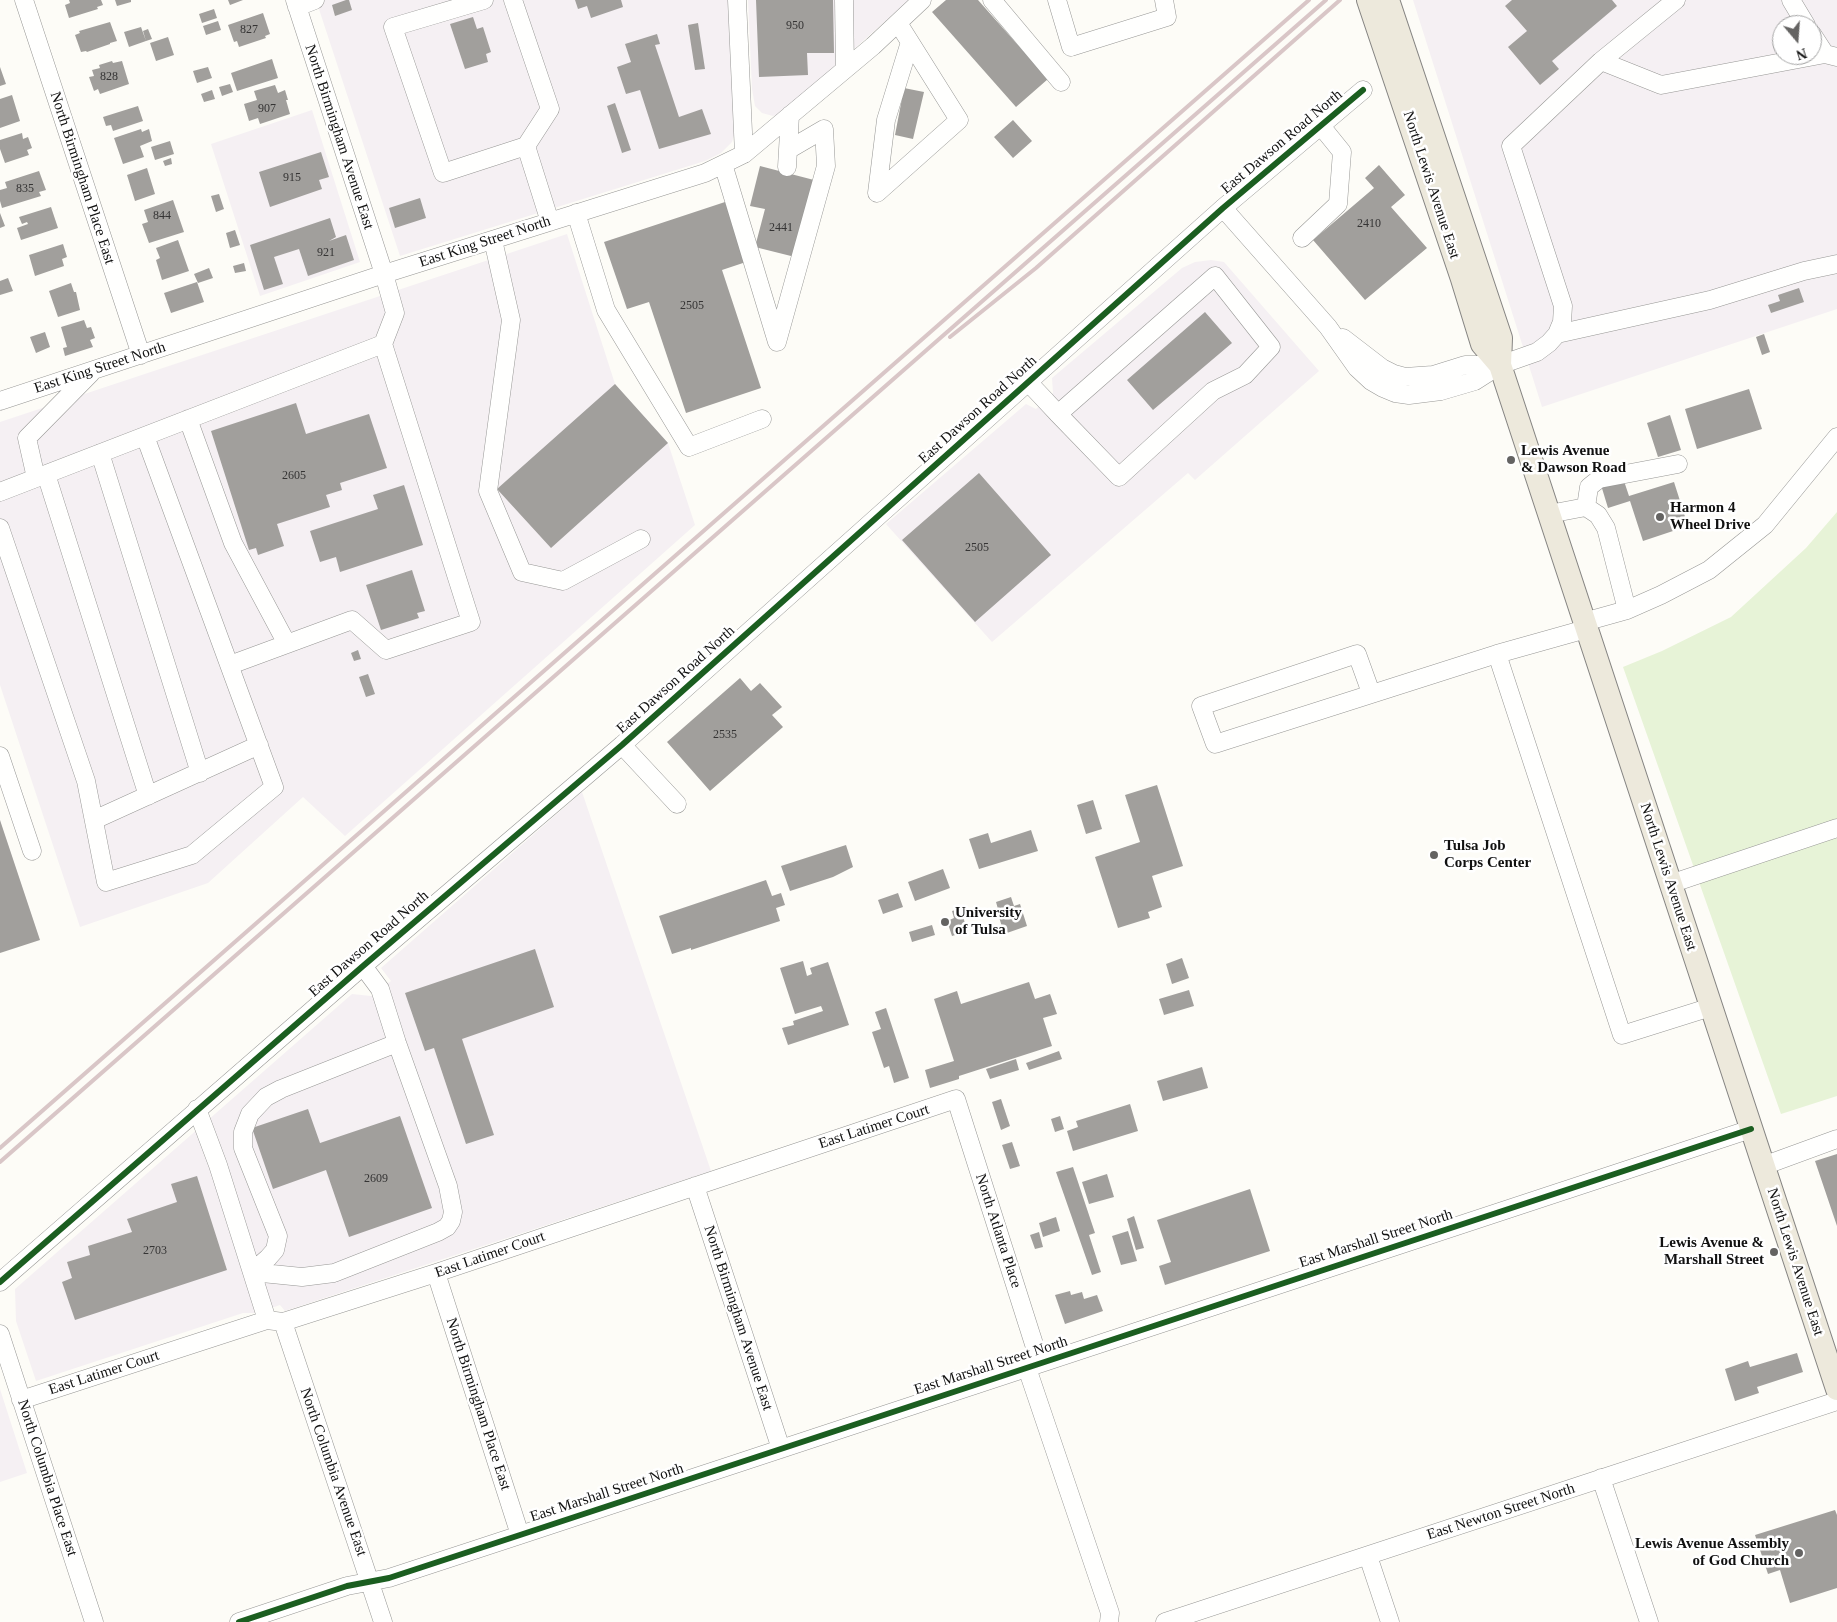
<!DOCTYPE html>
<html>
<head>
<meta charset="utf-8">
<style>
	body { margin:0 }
	#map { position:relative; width:1837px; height:1622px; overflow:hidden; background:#fdfcf7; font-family:"Times New Roman",serif }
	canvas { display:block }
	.north { position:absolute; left:1772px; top:15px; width:50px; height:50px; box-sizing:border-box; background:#fff; border:1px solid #a0a0a0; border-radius:50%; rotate:162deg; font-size:14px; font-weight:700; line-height:20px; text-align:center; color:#111 }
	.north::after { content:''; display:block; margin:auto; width:18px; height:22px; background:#646362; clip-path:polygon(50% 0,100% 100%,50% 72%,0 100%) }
</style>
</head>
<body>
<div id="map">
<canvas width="1837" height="1622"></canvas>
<div class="north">N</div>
</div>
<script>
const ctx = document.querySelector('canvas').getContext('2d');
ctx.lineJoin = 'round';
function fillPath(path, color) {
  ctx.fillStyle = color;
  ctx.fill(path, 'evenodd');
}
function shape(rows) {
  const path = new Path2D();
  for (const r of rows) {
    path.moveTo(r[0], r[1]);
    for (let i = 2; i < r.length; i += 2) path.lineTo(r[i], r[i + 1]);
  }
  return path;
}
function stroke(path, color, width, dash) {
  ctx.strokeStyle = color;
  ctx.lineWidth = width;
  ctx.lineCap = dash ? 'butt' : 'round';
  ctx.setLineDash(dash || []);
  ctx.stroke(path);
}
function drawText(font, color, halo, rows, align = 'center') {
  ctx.font = font + ' "Times New Roman",serif';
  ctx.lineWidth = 5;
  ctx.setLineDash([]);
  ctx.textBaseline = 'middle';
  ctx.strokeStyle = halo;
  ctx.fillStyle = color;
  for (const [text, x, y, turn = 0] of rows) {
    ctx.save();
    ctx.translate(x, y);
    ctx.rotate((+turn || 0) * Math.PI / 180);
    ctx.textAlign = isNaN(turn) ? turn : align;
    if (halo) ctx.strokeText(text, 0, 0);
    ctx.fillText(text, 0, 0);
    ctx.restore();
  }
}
fillPath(shape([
	[316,0,730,0,737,126,732,142,721,153,705,161,400,256],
	[748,0,909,0,782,113,773,116,762,113,755,106,752,89],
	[1413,0,1837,0,1837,309,1542,407],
	[1782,25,1812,25,1812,55,1782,55],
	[312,110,360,262,260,296,211,144],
	[567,234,615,384,668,443,695,525,345,836,303,797,208,883,80,927,0,685,0,422],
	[1211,260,1224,262,1319,371,1195,480,1188,473,992,642,886,524,1026,404,1036,409,1053,393,1052,378,1182,268,1195,262],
	[582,792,711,1171,285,1311,280,1305,257,1313,243,1313,36,1381,16,1321,15,1289,352,994,371,996,391,981,381,968],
	[0,1389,27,1473,0,1482]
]), '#f5f0f3');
fillPath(shape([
	[1837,512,1837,1096,1781,1114,1623,667,1662,651,1731,617,1806,548]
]), '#e7f3d7');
fillPath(shape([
	[69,0,101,0,103,5,97,7,98,9,69,18,65,5,70,3],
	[115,0,131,0,131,2,117,6],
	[228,0,243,0,230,5],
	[346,0,349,0,352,10,335,16,332,5],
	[575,0,621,0,623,7,591,18,587,6,578,9],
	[756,0,833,0,834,53,807,53,808,75,759,77],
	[946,0,978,0,1048,79,1016,107,932,12],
	[1512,0,1612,0,1617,6,1552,61,1559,69,1540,85,1508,47,1527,31,1505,6],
	[214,9,217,18,202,23,199,14],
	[263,13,270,34,265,36,266,38,239,47,237,41,234,42,228,25],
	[473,17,477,29,483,27,491,52,486,54,488,62,465,69,450,24],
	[218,21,221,30,206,35,203,26],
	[110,22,117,41,110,43,110,44,87,52,86,51,81,52,75,35,80,33,79,31],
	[698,23,705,69,695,70,688,25],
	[141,27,146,41,129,47,124,32],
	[148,29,152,39,146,41,143,31],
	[657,34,660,44,655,45,679,117,702,109,711,134,659,149,640,90,626,94,617,67,631,62,625,44],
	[168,37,174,55,156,61,150,43],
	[272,59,278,78,237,91,231,73],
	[112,61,113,63,122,61,129,84,100,94,98,89,94,91,89,77,94,76,92,70,100,68,99,65],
	[0,67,6,84,0,86],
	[208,67,212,78,197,83,193,71],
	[230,84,233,92,222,96,219,87],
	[275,85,278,93,285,90,288,100,286,100,290,114,260,124,258,118,249,121,244,104,257,100,254,91],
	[904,88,924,92,913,139,895,135],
	[212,90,215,99,204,102,201,94],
	[12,95,20,121,0,128,0,99],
	[615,103,631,150,622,153,607,106],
	[138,106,143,121,113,131,111,125,106,126,103,117],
	[1013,120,1032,141,1013,158,994,137],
	[141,129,142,132,149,129,152,141,140,146,144,157,123,164,114,138],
	[22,133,23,139,28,137,32,148,27,150,29,155,5,163,0,149,0,140],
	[170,141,174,154,155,160,151,147],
	[321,152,329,177,319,180,322,189,270,207,259,172],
	[171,158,172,164,165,166,163,161],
	[1379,165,1405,195,1391,207,1427,248,1365,300,1313,240,1374,188,1365,178],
	[760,166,814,180,795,257,755,247,765,209,750,206],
	[147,168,155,194,135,201,127,175],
	[39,171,46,190,39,192,41,196,2,208,0,201,0,190,7,188,5,182],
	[219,194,224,209,216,212,211,196],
	[420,198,426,218,395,228,389,208],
	[173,200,184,232,149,243,142,224,148,222,144,210],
	[725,202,746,262,722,270,761,388,686,413,649,302,627,309,604,242],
	[51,207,58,228,21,240,17,228,28,224,27,222,22,224,19,217],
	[0,213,5,226,0,228],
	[330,218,336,237,329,241,346,235,354,260,308,276,299,249,274,257,283,284,264,290,250,245],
	[235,230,240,245,230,248,226,233],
	[178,240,189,271,162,280,156,260,160,258,156,248],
	[63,244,67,257,62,259,64,266,35,276,29,255],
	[244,263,246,271,235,273,233,266],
	[209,268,213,278,198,283,194,274],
	[8,278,13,291,0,295,0,281],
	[197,282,204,302,171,313,164,293],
	[71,283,74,292,76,292,80,310,58,317,49,291],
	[1799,288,1804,302,1771,313,1768,305,1780,301,1778,295],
	[1205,312,1232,343,1153,410,1127,380],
	[84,320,87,328,91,327,95,338,90,340,93,347,65,356,63,348,67,347,61,327],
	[45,332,50,347,36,353,30,337],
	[1764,334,1770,352,1762,355,1756,337],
	[615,384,668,443,551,548,497,489],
	[1749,389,1762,429,1697,449,1685,409],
	[296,403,306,434,369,414,387,468,340,483,342,490,326,495,330,507,277,524,284,546,258,555,256,548,249,550,211,431],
	[1670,415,1681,450,1658,457,1647,423],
	[979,473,1051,555,975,622,902,540],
	[1623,478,1629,496,1674,482,1688,526,1643,541,1630,501,1608,508,1601,485],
	[404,485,423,545,340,572,336,557,320,562,310,531,378,509,373,495],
	[412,570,425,611,417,613,419,618,381,630,366,585],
	[358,650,361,659,354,661,351,653],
	[368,674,375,694,366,697,359,677],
	[740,678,751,691,760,683,782,707,772,715,783,727,710,791,667,742],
	[1157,785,1183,866,1152,876,1162,907,1148,912,1150,918,1118,928,1095,857,1140,842,1125,795],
	[1093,800,1102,829,1086,834,1077,805],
	[0,820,40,940,0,953],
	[1031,830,1038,851,979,869,969,839,988,833,991,843],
	[846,845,853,867,833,877,790,891,781,866],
	[943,869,950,888,915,901,908,882],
	[766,880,772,896,781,893,785,905,776,908,780,921,691,950,691,948,672,954,659,916],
	[898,893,903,907,883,914,878,900],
	[1011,897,1014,906,1020,904,1027,926,1004,934,997,910,998,909,996,902],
	[960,909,968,931,952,936,947,921,954,918,952,911],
	[932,925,935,935,912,942,909,932],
	[535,949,554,1007,462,1039,494,1135,466,1144,434,1048,425,1051,405,993],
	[1182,958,1189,978,1172,984,1166,964],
	[803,961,807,976,812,974,810,968,828,962,849,1025,788,1045,782,1028,794,1025,793,1021,823,1011,821,1006,795,1014,780,968],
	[1029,982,1035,999,1050,994,1057,1014,1043,1018,1052,1046,959,1076,959,1079,930,1088,925,1070,954,1061,934,999,957,991,961,1004],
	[1189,990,1194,1006,1164,1015,1159,999],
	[886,1008,909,1078,894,1083,889,1066,884,1068,872,1032,881,1029,875,1012],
	[1059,1051,1062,1059,1029,1070,1026,1063],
	[1016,1059,1019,1070,990,1079,986,1069],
	[1202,1067,1208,1088,1163,1101,1157,1081],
	[1001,1099,1010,1126,1001,1130,992,1102],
	[1130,1104,1138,1131,1073,1151,1067,1131,1078,1127,1076,1121],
	[308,1109,320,1143,400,1116,432,1208,349,1237,326,1170,273,1189,252,1128],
	[1060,1116,1064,1129,1055,1132,1051,1119],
	[1012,1142,1020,1166,1010,1169,1002,1145],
	[1837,1154,1837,1226,1815,1161],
	[1073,1167,1095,1233,1089,1235,1101,1272,1092,1275,1056,1172],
	[1107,1174,1114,1197,1089,1204,1082,1182],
	[197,1176,227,1270,75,1320,62,1282,72,1278,67,1262,90,1255,88,1246,132,1232,127,1219,177,1202,171,1184],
	[1250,1189,1270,1251,1165,1285,1159,1266,1171,1262,1157,1220],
	[1134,1216,1144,1248,1136,1250,1127,1219],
	[1056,1217,1060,1231,1043,1237,1039,1223],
	[1128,1231,1137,1261,1121,1265,1112,1236],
	[1039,1232,1043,1247,1035,1249,1030,1235],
	[1070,1291,1071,1295,1082,1292,1084,1299,1097,1295,1103,1311,1065,1324,1055,1295],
	[1797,1353,1803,1372,1757,1387,1759,1393,1735,1401,1725,1369,1748,1361,1750,1367],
	[1835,1510,1837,1515,1837,1588,1790,1603,1780,1570,1768,1574,1755,1535]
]), '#a19f9c');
const minor = shape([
	[24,0,141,355],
	[484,0,393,27,443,173,526,146,550,109,513,0],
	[737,0,744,154],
	[844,0,845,69],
	[992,0,1061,82],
	[1057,0,1071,47,1167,17,1164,0],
	[1791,0,1806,25],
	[297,7,315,0],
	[898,23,910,42,959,120,877,193,886,120,910,42],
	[1812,34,1825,54],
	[1601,61,1661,85,1825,54,1837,57],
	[526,146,550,222],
	[723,164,777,342,826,166,824,129,788,150],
	[787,167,790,115],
	[1223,208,1328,327,1357,368,1371,381,1383,388,1395,393,1409,395,1441,391,1475,381,1500,365,1537,352,1549,343,1557,334,1562,322,1563,306,1511,146,1601,61,1676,0],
	[576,213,606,310,689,447,762,419],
	[1302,238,1338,204,1342,152,1321,126],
	[493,240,511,320,488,491,522,572,563,581,641,539],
	[1557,334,1710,300,1804,271,1837,264],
	[1343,338,1382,368,1394,374,1405,377,1433,375,1465,365,1500,365],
	[1028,382,1045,400,1058,414,1119,477,1213,391,1245,375,1271,347,1215,276,1058,414],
	[0,401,384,274,705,173,744,154,873,46,922,0],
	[188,419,233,543,287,644],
	[100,453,200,773],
	[46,474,148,796],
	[36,478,27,438,91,373],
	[0,492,383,344],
	[1586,507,1589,487,1599,479,1678,464],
	[1549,514,1586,507,1598,515,1606,528,1627,610],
	[0,528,86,781,106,882,192,855,274,787,145,436],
	[1584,622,1627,610,1661,595,1709,570,1765,525,1837,437],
	[1586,629,1497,654,1622,1035,1711,1007],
	[230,665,352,620,386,650,471,622,383,344,395,313,384,274,295,0],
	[1371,693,1357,654,1201,706,1215,744,1497,654],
	[622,745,677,804],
	[0,756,32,851],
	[94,820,259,745],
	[1670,884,1837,828],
	[197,1109,218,1165,267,1320],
	[1763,1166,1837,1139],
	[695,1186,781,1449],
	[252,1272,302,1277,334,1273,438,1232,447,1227,451,1221,453,1212,448,1186,397,1043,380,989,363,966],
	[252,1272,268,1258,275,1250,278,1236,243,1148,243,1132,250,1114,266,1097,281,1089,397,1043],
	[436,1273,520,1535],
	[0,1282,363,966,622,745,1223,208,1363,90],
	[283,1322,383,1622],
	[0,1334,94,1622],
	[1027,1368,1110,1613,1109,1622],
	[21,1400,267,1320,283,1322,436,1273,956,1099,1040,1363],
	[1601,1478,1649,1622],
	[1368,1556,1390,1622],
	[239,1622,347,1586,389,1578,520,1535,1751,1129],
	[1165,1622,1837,1401]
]);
const major = shape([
	[1368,0,1462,279,1482,344,1500,365],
	[1388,0,1501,338,1500,365,1837,1389]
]);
stroke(minor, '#979795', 19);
stroke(major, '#858482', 24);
stroke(minor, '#fffffe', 18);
stroke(major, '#ede9dc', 22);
stroke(shape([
	[950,337,1036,268,1340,0],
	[0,1148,1309,0],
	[0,1162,1326,0]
]), '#d9c6c7', 4);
stroke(shape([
	[0,1282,363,966,622,745,1223,208,1363,90],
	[239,1622,347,1586,389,1578,520,1535,1751,1129]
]), '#1b5e20', 6);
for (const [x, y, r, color] of [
	[1511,460,5,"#646362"],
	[1660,517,5,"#646362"],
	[1434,855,5,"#646362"],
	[945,922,5,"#646362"],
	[1774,1252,5,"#646362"],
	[1799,1553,5,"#646362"]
]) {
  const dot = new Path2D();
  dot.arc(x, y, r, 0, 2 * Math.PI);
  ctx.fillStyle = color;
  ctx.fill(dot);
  stroke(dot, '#fff', 2);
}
drawText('12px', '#353434', null, [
	["950",795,26],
	["827",249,30],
	["828",109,77],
	["907",267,109],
	["915",292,178],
	["835",25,189],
	["844",162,216],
	["2410",1369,224],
	["2441",781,228],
	["921",326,253],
	["2505",692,306],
	["2605",294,476],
	["2505",977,548],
	["2535",725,735],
	["2609",376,1179],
	["2703",155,1251]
]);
drawText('15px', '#111', '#fff', [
	["North Birmingham Avenue East",339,137,72],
	["East Dawson Road North",1282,142,-40],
	["North Birmingham Place East",82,178,72],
	["North Lewis Avenue East",1431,185,72],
	["East King Street North",485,242,-18],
	["East King Street North",100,368,-18],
	["East Dawson Road North",978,410,-42],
	["East Dawson Road North",676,680,-42],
	["North Lewis Avenue East",1668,877,72],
	["East Dawson Road North",369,944,-41],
	["East Latimer Court",874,1127,-18],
	["North Atlanta Place",998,1231,72],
	["East Marshall Street North",1376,1239,-18],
	["East Latimer Court",490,1255,-19],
	["North Lewis Avenue East",1795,1262,72],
	["North Birmingham Avenue East",738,1318,72],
	["East Marshall Street North",991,1366,-18],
	["East Latimer Court",104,1373,-18],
	["North Birmingham Place East",478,1404,72],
	["North Columbia Avenue East",333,1472,71],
	["North Columbia Place East",47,1478,72],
	["East Marshall Street North",607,1493,-18],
	["East Newton Street North",1501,1512,-18]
]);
drawText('bold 15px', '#111', '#fff', [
	["Lewis Avenue",1521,451],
	["& Dawson Road",1521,468],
	["Harmon 4",1670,508],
	["Wheel Drive",1670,525],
	["Tulsa Job",1444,846],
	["Corps Center",1444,863],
	["University",955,913],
	["of Tulsa",955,930],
	["Lewis Avenue &",1764,1243,"right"],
	["Marshall Street",1764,1260,"right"],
	["Lewis Avenue Assembly",1789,1544,"right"],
	["of God Church",1789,1561,"right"]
], 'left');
</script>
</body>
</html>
